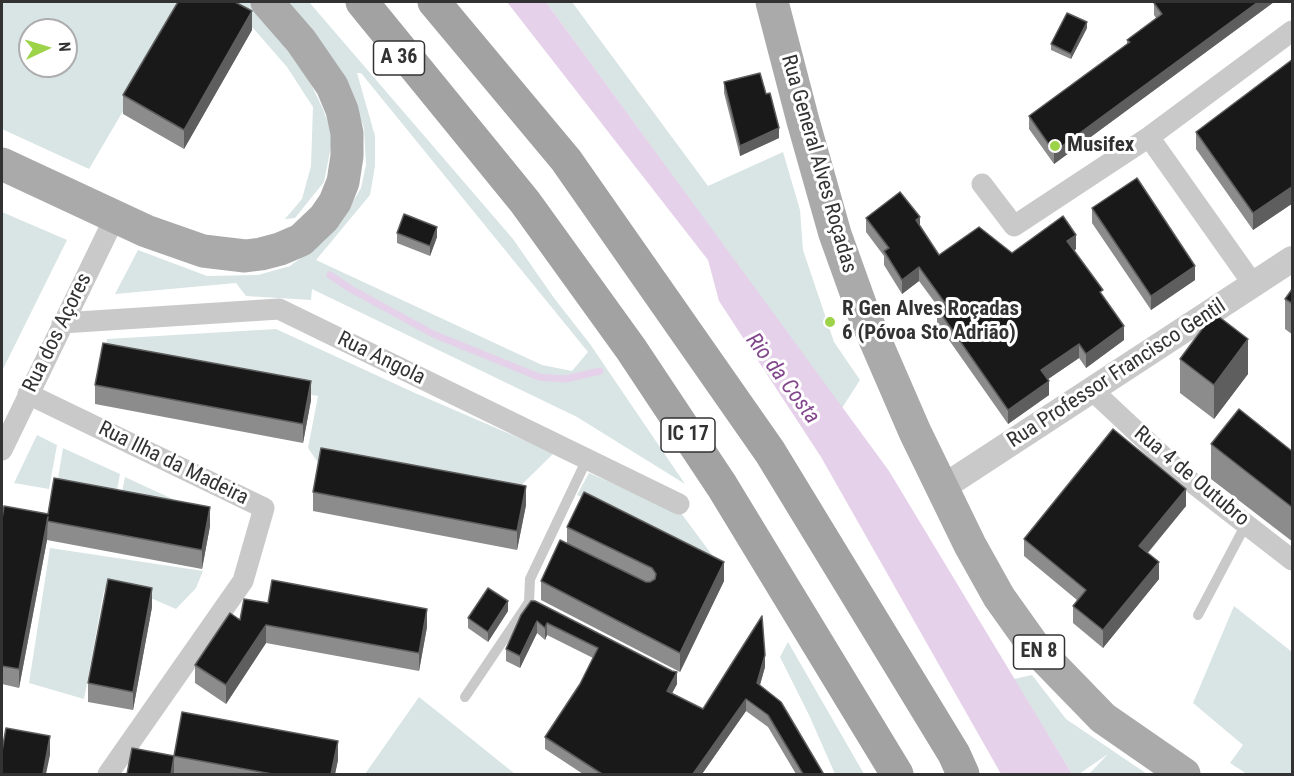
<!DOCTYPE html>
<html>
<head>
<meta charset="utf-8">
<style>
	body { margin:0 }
	#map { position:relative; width:1294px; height:776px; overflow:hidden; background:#fff; font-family:"Roboto Condensed",sans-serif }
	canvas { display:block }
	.frame { position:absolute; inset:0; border:3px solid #323232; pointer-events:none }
	.north { position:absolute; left:18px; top:18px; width:60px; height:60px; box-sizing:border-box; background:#fff; border:2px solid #adadad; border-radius:50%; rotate:86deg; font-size:16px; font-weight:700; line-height:24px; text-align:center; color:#323232 }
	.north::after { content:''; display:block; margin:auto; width:21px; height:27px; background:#9dd349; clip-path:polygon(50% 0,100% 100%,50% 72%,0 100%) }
</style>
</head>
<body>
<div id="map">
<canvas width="1294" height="776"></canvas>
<div class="frame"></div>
<div class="north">N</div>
</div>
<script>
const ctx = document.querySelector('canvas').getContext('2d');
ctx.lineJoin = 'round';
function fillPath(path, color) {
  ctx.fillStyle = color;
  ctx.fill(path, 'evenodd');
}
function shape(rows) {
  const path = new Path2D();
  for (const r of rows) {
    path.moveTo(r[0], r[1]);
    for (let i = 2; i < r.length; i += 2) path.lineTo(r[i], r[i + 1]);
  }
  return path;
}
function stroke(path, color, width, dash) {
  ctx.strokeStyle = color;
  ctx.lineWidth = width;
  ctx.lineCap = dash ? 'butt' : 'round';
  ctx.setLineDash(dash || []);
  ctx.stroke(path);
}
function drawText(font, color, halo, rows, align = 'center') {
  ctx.font = font + ' "Roboto Condensed",sans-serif';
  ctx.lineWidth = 6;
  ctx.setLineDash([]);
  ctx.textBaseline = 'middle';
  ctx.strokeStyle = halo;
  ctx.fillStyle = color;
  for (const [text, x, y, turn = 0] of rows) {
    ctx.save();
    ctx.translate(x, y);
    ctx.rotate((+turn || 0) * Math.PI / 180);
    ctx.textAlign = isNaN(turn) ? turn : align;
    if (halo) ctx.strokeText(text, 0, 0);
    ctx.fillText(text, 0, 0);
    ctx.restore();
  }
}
fillPath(shape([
	[2,2,187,2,89,169,2,129],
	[30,30,66,30,66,66,30,66],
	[211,2,250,2,299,59,323,109,333,137,324,182,295,218,285,219,302,199,311,166,313,107,287,67,253,28],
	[282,2,309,2,513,239,554,298,590,344,685,484,577,417,312,289,311,300,246,296,236,283,115,294,138,250,207,276,258,275,290,266,324,241,340,224,361,188,366,165,364,128,346,79],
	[357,73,361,73,588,352,572,371,542,365,316,260,370,195,375,166,375,136],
	[546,2,572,2,708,186,783,152,800,210,803,250,834,342,860,380,842,408],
	[2,212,67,240,2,371],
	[276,329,415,393,554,453,508,498,319,464,308,448,318,396,105,357,107,339],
	[37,435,57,445,49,489,14,483],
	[63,448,120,474,115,501,56,491],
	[589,473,681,513,715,559,577,495],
	[125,477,179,502,120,502],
	[50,548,203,571,196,588,176,609,153,599,104,590,84,699,29,683],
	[1234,606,1292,652,1292,774,1247,774,1230,763,1243,745,1193,703],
	[788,642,864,774,835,774,809,715,780,657],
	[1032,675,1066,719,1147,774,1089,774,1108,754,1079,774,1072,774,1014,679],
	[419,697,443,716,515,774,365,774]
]), '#d8e5e4');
fillPath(shape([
	[507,2,546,2,889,471,1072,774,1001,774,821,457,719,301,708,260]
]), '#e6d1ea');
stroke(shape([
	[330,275,349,288,433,334,539,377,565,379,600,371]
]), '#e6d1ea', 7);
stroke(shape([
	[1198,615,1246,524],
	[465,697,529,602,530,579,587,459]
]), '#c9c9c9', 10);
stroke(shape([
	[1149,137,1253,284],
	[982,184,1014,226,1149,137,1292,31],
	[62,323,279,309,679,504],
	[1093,391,1185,477,1292,560],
	[28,394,264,508,243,581,108,774],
	[2,450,115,217]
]), '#c9c9c9', 21);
stroke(shape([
	[942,488,1292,259]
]), '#c9c9c9', 26);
stroke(shape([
	[772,2,803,121,835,234,863,312,915,432,970,545,999,597,1036,649,1103,718,1184,774],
	[2,164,146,231,203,251,245,256,261,254,280,249,301,240,324,218,335,202,343,182,347,156,347,133,342,110,332,86,301,41,267,2]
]), '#aaa', 33);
stroke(shape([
	[362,2,525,202,631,349,722,486,897,774],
	[434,2,566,160,770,452,954,754,963,774]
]), '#a2a2a2', 33);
fillPath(shape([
	[1156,2,1274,2,1054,164,1029,129,1029,116,1127,44,1127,40,1156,18,1154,15,1154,3],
	[1087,28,1071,59,1051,50,1051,44],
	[252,30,184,149,123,114,123,95],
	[1293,59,1293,203,1253,230,1196,149,1196,132],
	[724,82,766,94,779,138,740,156,724,93],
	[1092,208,1195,280,1151,310,1092,223],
	[866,218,920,226,939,255,1012,253,1076,249,1074,251,1103,296,1124,340,1086,368,1079,358,1048,379,1049,395,1008,424,937,323,937,308,939,308,919,281,902,294,884,265,884,256,866,232],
	[397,233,437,237,430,256,397,243],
	[1293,288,1293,335,1285,329,1285,299],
	[1180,359,1248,374,1214,419,1180,393],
	[95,385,311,400,303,443,95,404],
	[1211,444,1293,452,1293,542,1211,479],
	[313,492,526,505,517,550,313,511],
	[1186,506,1148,553,1159,579,1103,648,1073,623,1073,606,1077,600,1024,556,1024,539],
	[48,514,210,526,202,569,47,540,19,688,2,684,2,519],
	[567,527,724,581,680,672,541,600,541,581,567,544],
	[531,601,677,684,672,693,703,709,765,667,760,685,823,774,796,774,768,727,746,711,702,774,583,774,545,749,545,737,580,684,593,658,547,635,545,640,537,633,520,668,506,661,506,649],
	[268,603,427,627,419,671,266,643,226,704,195,683,195,665,240,620],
	[152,607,133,710,88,702,88,683],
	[508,611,488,642,468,628,468,618],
	[174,756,338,760,335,774,127,774]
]), '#8c8c8c');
fillPath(shape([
	[1258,2,1274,2,1054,164,1054,152],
	[252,11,252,30,184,149,184,130],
	[1087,22,1087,28,1071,59,1071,54],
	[779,128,779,138,740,156,740,146],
	[1293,186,1293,203,1253,230,1253,213],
	[920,217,920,231,916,220],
	[437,227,437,237,430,256,430,246],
	[1076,235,1076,249,1067,255,1067,241],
	[1195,266,1195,280,1151,310,1151,296],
	[919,267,919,281,902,294,902,280],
	[1124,326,1124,340,1086,368,1086,354],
	[1248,339,1248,374,1214,419,1214,385],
	[1079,344,1079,358,1041,384,1041,370],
	[311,381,311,400,303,443,303,424],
	[1049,381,1049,395,1008,424,1008,410],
	[526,486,526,505,517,550,517,531],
	[1186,489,1186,506,1139,563,1139,546],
	[210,507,210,526,202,569,202,550],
	[48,517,47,540,19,688,19,669],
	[724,562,724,581,680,672,680,653],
	[1159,562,1159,579,1103,648,1103,630],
	[152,588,152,607,133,710,133,692],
	[508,601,508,611,488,642,488,632],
	[427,609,427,627,419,671,419,653],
	[537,621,537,633,520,668,520,656],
	[547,623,547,635,545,640,545,628],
	[266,625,266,643,226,704,226,685],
	[765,655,765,667,757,695,757,683],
	[677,672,677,684,667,703,667,691],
	[746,699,746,711,702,774,693,774],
	[50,736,50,755,46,774,43,774],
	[338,741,338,760,335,774,331,774],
	[174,756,174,774,171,774]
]), '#5e5e5e');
const building = shape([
	[178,2,235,2,252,11,184,130,123,95,178,2],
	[1156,2,1258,2,1054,152,1029,116,1130,42,1127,40,1162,14,1154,3,1156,2],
	[1067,13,1087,22,1071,54,1051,44,1067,13],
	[1293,59,1293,186,1253,213,1196,132,1293,59],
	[760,73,766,94,770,93,779,128,740,146,724,82,760,73],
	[1137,178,1195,266,1151,296,1092,208,1137,178],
	[900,192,920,217,916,220,939,255,979,227,1012,253,1063,216,1076,235,1067,241,1103,290,1100,292,1124,326,1086,354,1079,344,1041,370,1049,381,1008,410,937,308,945,303,919,267,902,280,884,251,889,248,866,218,900,192],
	[404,214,437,227,430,246,397,233,404,214],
	[1293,288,1293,304,1285,299,1293,288],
	[1214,313,1248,339,1214,385,1180,359,1214,313],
	[103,343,311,381,303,424,95,385,103,343],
	[1239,409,1293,452,1293,508,1211,444,1239,409],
	[1113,429,1186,489,1139,546,1159,562,1103,630,1073,606,1086,590,1024,539,1113,429],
	[321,448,526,486,517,531,313,492,321,448],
	[54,478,210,507,202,550,47,521,48,517,19,669,2,666,2,519,4,506,48,514,54,478],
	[584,492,724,562,680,653,541,581,560,540,646,582,650,582,655,579,656,574,652,568,567,527,584,492],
	[108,579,152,588,133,692,88,683,108,579],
	[272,580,427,609,419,653,266,625,226,685,195,665,230,613,240,620,244,599,268,603,272,580],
	[488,588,508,601,488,632,468,618,488,588],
	[531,601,535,601,672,671,677,672,667,691,703,709,762,616,765,655,757,683,781,702,823,773,820,774,803,774,768,715,746,699,693,774,602,774,545,737,580,684,598,648,547,623,545,628,537,621,520,656,506,649,521,615,531,601],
	[182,712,338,741,331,774,272,774,174,756,182,712],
	[6,728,50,736,43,774,2,774,2,751,6,728],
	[132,748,174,756,171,774,127,774,132,748]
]);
fillPath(building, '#191919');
stroke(building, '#5e5e5e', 1.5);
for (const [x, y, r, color] of [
	[1055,146,6,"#9dd349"],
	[830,322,6,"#9dd349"]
]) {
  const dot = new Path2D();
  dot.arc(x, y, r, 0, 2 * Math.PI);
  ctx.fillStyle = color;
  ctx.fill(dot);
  stroke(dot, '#fff', 2);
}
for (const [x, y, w] of [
	[399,58,51],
	[688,435,54],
	[1039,652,51]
]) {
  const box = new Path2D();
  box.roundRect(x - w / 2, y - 17, w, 34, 4.5);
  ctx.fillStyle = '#fff';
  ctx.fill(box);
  stroke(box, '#323232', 1.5);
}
drawText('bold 20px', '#323232', null, [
	["A 36",399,58],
	["IC 17",688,435],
	["EN 8",1039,652]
]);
drawText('bold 21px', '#323232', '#fff', [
	["Musifex",1067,146],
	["R Gen Alves Roçadas",842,310],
	["6 (Póvoa Sto Adrião)",842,334]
], 'left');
drawText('21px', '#323232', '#fff', [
	["Rua General Alves Roçadas",818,164,74],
	["Rua dos Açores",58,333,-64],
	["Rua Angola",381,359,26],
	["Rua Professor Francisco Gentil",1117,374,-33],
	["Rua Ilha da Madeira",173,464,26],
	["Rua 4 de Outubro",1191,477,40]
]);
drawText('italic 22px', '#82478c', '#fff', [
	["Rio da Costa",782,379,53]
]);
</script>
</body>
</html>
